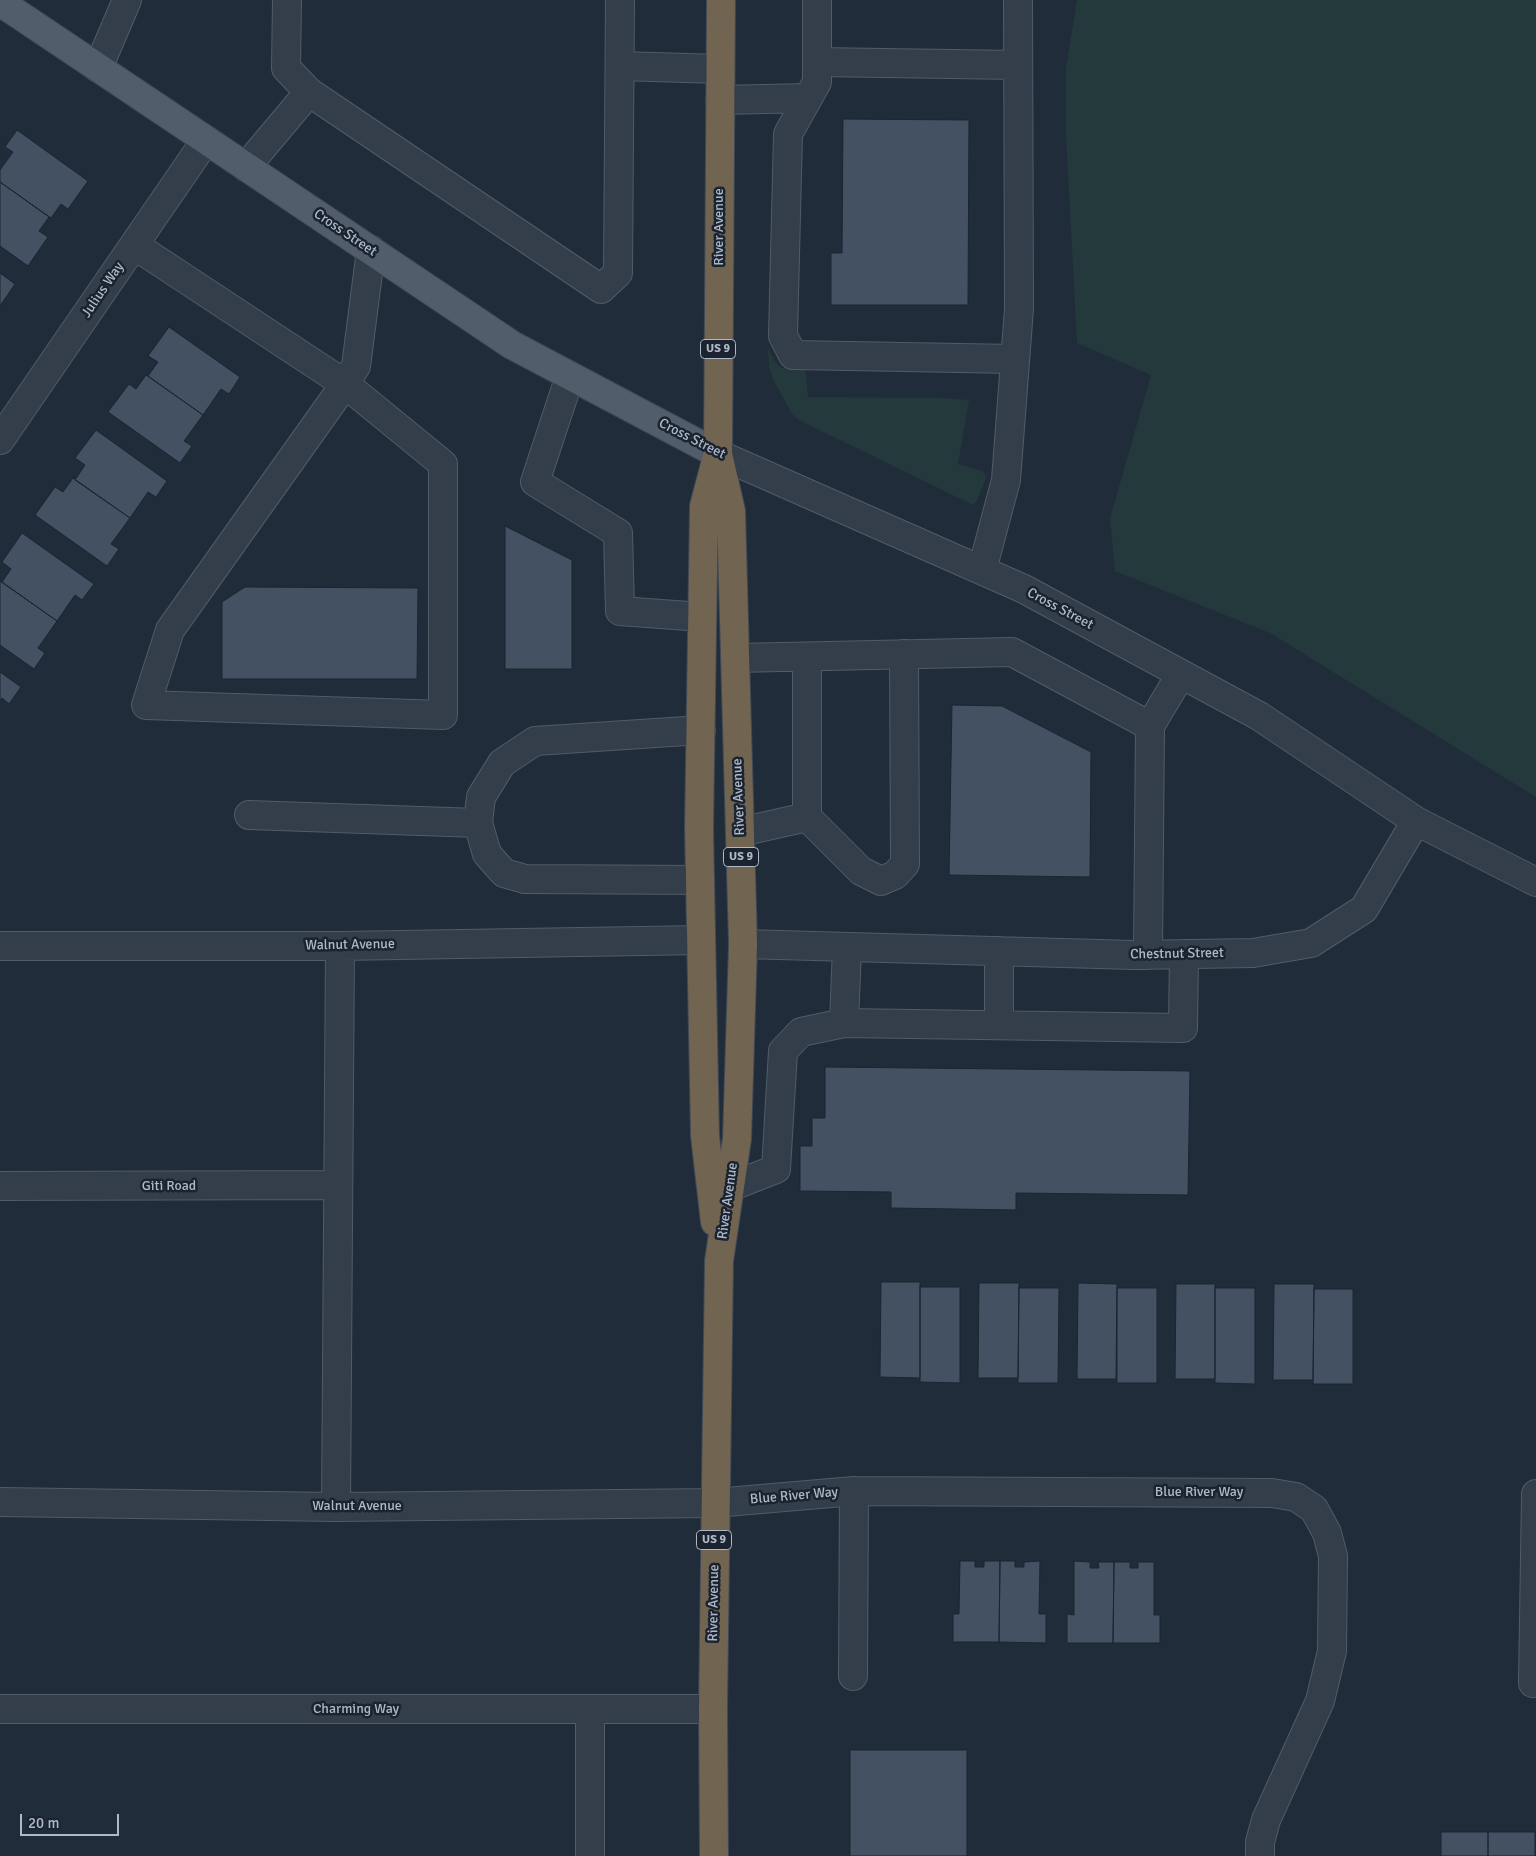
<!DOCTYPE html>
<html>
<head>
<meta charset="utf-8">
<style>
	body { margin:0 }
	#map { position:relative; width:1536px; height:1856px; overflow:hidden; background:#212c3a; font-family:Signika,sans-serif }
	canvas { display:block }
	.scale { position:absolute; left:20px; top:1814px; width:99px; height:22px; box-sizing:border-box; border:2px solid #afb8c7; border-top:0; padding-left:6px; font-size:15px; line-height:18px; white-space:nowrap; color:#afb8c7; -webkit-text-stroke:4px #1a232f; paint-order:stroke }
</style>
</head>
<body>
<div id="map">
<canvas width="1536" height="1856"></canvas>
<div class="scale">20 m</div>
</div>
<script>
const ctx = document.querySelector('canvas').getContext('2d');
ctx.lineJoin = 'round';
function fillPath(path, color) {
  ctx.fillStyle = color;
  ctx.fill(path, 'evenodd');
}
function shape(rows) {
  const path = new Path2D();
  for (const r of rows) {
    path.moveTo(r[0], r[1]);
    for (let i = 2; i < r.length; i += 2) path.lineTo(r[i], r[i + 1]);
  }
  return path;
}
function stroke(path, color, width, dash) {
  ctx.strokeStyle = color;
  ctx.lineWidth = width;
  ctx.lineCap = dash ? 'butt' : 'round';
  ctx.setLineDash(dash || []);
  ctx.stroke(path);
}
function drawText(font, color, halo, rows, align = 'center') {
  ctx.font = font + ' Signika,sans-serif';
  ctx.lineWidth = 5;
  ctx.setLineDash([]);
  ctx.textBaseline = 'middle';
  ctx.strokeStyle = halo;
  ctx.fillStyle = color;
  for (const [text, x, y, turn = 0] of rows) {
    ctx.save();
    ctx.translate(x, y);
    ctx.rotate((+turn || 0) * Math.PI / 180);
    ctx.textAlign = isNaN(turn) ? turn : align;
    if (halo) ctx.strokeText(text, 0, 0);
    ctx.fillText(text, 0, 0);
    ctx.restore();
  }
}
fillPath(shape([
	[1077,0,1536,0,1536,797,1270,633,1115,571,1110,518,1151,375,1077,343,1066,135,1066,68],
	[768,347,775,362,782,368,803,369,806,372,808,397,939,398,969,400,958,464,982,471,985,474,986,478,977,500,973,505,799,420,792,414,773,379,769,366]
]), '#23393b');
const building = shape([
	[843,119,969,120,968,305,831,305,831,253,842,253,843,119],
	[17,130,88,181,68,209,61,204,51,218,0,182,0,170,13,152,5,147,17,130],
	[0,182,49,217,39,231,48,237,28,266,0,246,0,182],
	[0,273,15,284,0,306,0,273],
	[169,327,240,377,229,394,221,389,203,415,148,376,158,362,148,356,169,327],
	[146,375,203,415,184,441,192,446,180,463,108,412,129,384,136,389,146,375],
	[96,430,167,481,156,497,148,492,130,518,75,480,85,465,75,458,96,430],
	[73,478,130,518,111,544,119,549,107,566,35,515,55,487,63,492,73,478],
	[505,526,572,560,572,669,505,669,505,526],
	[22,533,94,584,82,600,75,595,57,621,2,582,11,569,2,562,22,533],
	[0,581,57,621,38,648,45,653,34,669,0,645,0,581],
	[245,587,418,588,417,679,222,679,222,602,245,587],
	[0,672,21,687,9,704,2,698,0,701,0,672],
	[952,705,1002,706,1091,752,1090,877,949,875,952,705],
	[825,1067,1190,1071,1188,1195,1016,1193,1016,1210,891,1208,891,1192,800,1191,800,1146,812,1146,812,1118,825,1118,825,1067],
	[881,1282,920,1282,920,1378,880,1377,881,1282],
	[979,1283,1019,1283,1018,1378,978,1378,979,1283],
	[1078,1283,1117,1284,1116,1379,1077,1379,1078,1283],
	[1176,1284,1215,1284,1215,1379,1175,1379,1176,1284],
	[1274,1284,1314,1284,1313,1380,1273,1380,1274,1284],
	[920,1287,960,1287,960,1383,920,1382,920,1287],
	[1019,1288,1059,1288,1058,1383,1018,1383,1019,1288],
	[1117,1288,1157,1288,1157,1383,1117,1383,1117,1288],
	[1215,1288,1255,1288,1255,1384,1215,1383,1215,1288],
	[1314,1289,1353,1289,1353,1384,1313,1384,1314,1289],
	[960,1561,975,1561,975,1567,984,1567,984,1561,1000,1561,999,1642,953,1642,953,1614,959,1614,960,1561],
	[1000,1561,1015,1561,1015,1567,1024,1567,1024,1562,1040,1561,1039,1614,1046,1614,1046,1643,999,1642,1000,1561],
	[1074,1561,1090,1562,1090,1568,1099,1568,1098,1562,1114,1562,1113,1643,1067,1643,1067,1614,1074,1615,1074,1561],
	[1114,1562,1130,1562,1130,1568,1138,1568,1138,1562,1154,1562,1154,1615,1160,1615,1160,1643,1113,1643,1114,1562],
	[850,1750,967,1750,967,1856,850,1856,850,1750],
	[1441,1832,1488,1832,1488,1856,1441,1856,1441,1832],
	[1488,1832,1535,1832,1535,1856,1488,1856,1488,1832]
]);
fillPath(building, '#445162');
stroke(building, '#1c2531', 1);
const minor = shape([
	[287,0,286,68,309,92,601,289,618,273,620,0],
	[817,0,817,82,788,134,783,336,793,355,1015,359],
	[817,62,1018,65],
	[620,66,720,69],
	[98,68,127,0],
	[720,100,808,98],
	[246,167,309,92],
	[134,245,345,384,170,630,146,705,443,715,443,464,345,384,356,366,371,250],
	[570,376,535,482,618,533,620,611,702,617],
	[0,440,206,140],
	[718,454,1024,589,1259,716,1416,821],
	[982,570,1006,480,1019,309,1018,0],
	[735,658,1012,652,1150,726,1181,674],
	[807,658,807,817,861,871,881,881,895,875,905,864,904,654],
	[249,815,478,823,481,797,502,763,535,741,701,730],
	[478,823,487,854,504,873,525,879,700,880],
	[740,832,807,817],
	[743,944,1134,955,1253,953,1311,943,1364,909,1416,821,1536,882],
	[0,946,340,946,701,940],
	[999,951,999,1024],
	[1148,955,1150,726],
	[844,1023,847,947],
	[0,1186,338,1185],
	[730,1187,776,1169,783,1051,801,1032,844,1023,1183,1028,1184,954],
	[0,1502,336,1507,715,1503,854,1491,1272,1493,1296,1497,1314,1509,1327,1533,1333,1556,1332,1651,1320,1701,1266,1820,1260,1842,1260,1856],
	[336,1507,340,946],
	[853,1676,854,1491],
	[1533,1683,1536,1494],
	[0,1709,713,1709],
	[590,1709,590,1856]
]);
const major = shape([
	[0,2,512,345,718,454]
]);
const highway = shape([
	[715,1222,705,1136,699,828,704,506,717,457],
	[714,1856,713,1709,719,1261,737,1139,743,944,731,511,718,454,721,0]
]);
stroke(minor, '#525b68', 30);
stroke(major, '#3e4754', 30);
stroke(highway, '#3f4855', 30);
stroke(minor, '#343e4b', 28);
stroke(major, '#525d6b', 28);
stroke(highway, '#716451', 28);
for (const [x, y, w] of [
	[718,349,35],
	[741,857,35],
	[714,1540,35]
]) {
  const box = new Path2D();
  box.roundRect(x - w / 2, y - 9.5, w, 19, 4);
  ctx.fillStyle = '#1a232f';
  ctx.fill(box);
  stroke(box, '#afb8c7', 1);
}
drawText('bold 12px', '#afb8c7', null, [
	["US 9",718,349],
	["US 9",741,857],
	["US 9",714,1540]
]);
drawText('14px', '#afb8c7', '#1a232f', [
	["River Avenue",719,227,-90],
	["Cross Street",345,233,34],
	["Julius Way",103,290,-56],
	["Cross Street",692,439,27],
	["Cross Street",1060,609,28],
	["River Avenue",739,797,-92],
	["Walnut Avenue",350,945,-1],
	["Chestnut Street",1177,954,-1],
	["Giti Road",169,1186],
	["River Avenue",728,1201,-82],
	["Blue River Way",1199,1492],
	["Blue River Way",794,1496,-5],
	["Walnut Avenue",357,1506],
	["River Avenue",714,1603,-89],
	["Charming Way",356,1709]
]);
</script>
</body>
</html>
